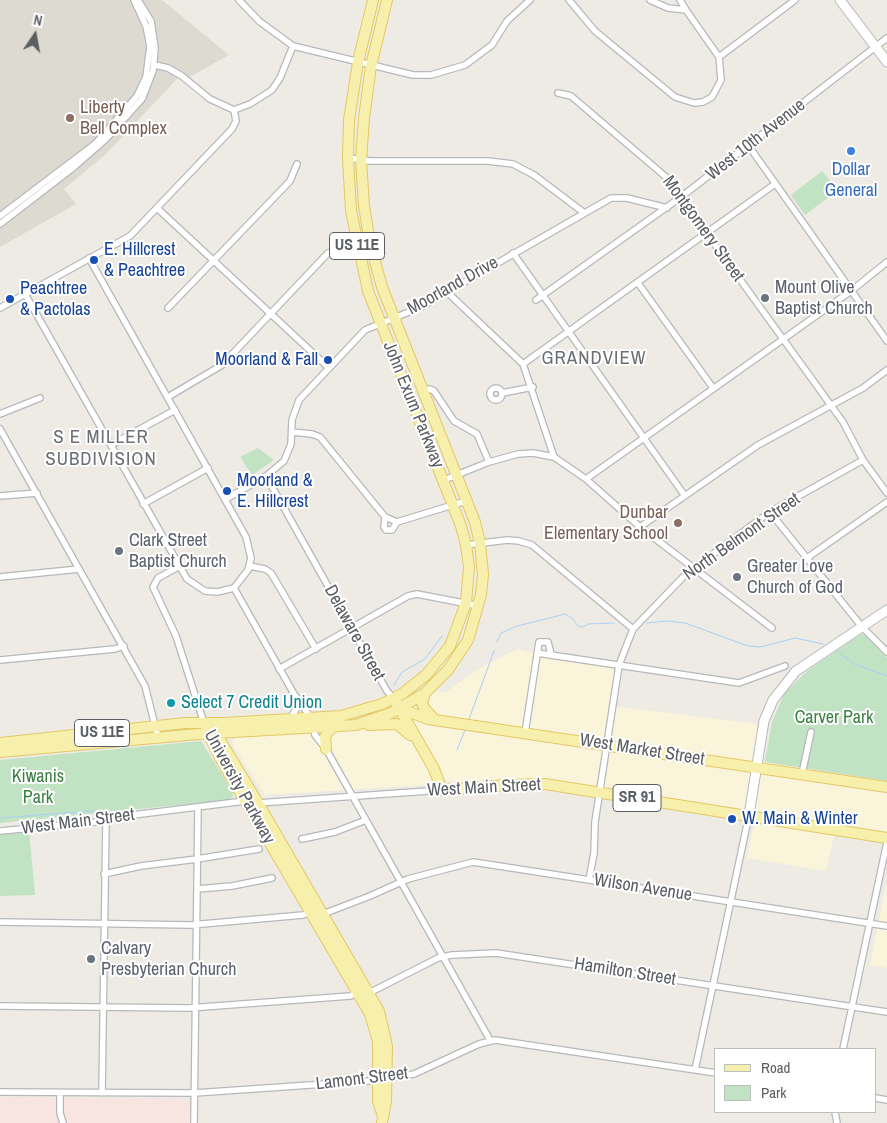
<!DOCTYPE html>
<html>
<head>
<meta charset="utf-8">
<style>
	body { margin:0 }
	#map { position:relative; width:887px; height:1123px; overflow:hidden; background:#edebe3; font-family:"Archivo Narrow",sans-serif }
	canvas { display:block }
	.legend { position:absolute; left:714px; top:1048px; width:162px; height:65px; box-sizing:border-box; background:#fff; border:1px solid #bdbfc0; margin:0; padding:6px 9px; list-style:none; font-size:15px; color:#5b5e62 }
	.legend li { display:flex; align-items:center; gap:10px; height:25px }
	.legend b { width:25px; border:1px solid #bdbfc0 }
	.north { position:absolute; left:10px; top:10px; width:50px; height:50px; -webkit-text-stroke:4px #fff; paint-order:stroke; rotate:12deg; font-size:14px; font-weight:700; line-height:20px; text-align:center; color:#5b5e62 }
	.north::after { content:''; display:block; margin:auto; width:18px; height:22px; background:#5b5e62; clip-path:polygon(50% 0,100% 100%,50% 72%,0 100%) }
</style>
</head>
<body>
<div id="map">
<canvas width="887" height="1123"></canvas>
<ul class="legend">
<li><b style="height:6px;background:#f7f0ad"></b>Road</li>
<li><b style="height:14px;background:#c2e2c4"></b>Park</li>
</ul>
<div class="north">N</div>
</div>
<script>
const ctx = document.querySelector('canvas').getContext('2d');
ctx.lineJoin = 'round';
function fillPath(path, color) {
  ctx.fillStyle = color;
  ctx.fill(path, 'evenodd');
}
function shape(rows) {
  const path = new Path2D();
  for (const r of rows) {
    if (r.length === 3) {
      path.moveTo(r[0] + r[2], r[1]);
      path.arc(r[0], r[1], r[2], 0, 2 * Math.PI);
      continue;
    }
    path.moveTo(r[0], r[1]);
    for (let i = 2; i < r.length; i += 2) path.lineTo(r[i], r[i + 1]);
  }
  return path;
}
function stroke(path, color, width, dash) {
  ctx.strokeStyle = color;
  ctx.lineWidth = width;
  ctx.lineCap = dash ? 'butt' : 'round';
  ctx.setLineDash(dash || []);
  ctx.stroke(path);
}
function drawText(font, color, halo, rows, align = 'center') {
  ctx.font = font + ' "Archivo Narrow",sans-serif';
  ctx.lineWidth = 4;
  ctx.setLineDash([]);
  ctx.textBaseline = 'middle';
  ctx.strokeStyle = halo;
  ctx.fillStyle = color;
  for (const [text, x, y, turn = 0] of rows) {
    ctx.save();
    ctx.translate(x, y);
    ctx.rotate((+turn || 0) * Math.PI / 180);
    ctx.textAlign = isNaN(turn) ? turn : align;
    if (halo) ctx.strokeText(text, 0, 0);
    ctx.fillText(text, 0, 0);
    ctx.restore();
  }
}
fillPath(shape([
	[518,649,544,656,613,666,615,668,611,706,751,723,758,726,754,760,887,782,887,832,837,823,826,871,747,858,757,811,543,779,455,782,434,779,427,785,265,795,234,747,232,742,234,737,335,732,390,726,395,717,412,707,429,703,429,696,434,691,446,692,486,664],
	[887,881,887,968,870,965]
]), '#faf5da');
fillPath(shape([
	[0,0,162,0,229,55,182,81,178,78,105,155,64,189,76,204,0,247]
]), '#dcdad1');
fillPath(shape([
	[0,1097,191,1100,191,1123,0,1123]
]), '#f8e4e0');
fillPath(shape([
	[822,171,838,190,805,215,791,195],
	[258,448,274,460,252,475,240,457],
	[861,634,865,635,887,658,887,781,765,762,772,722,784,694,807,671],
	[201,741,233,792,233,797,228,800,0,823,0,760],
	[29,831,35,895,0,896,0,834]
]), '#c2e2c4');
stroke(shape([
	[647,623,668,621,685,623,748,646,760,647,795,638,823,644],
	[497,642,501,633,517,626,565,614,572,618,578,626,583,627,588,624,614,623],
	[836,650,854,664,887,676],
	[394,685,402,672,425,659,442,636],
	[468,722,494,651],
	[457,750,465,730],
	[0,818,93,811]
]), '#a9d0f7', 1);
const minor = shape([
	[239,0,259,21,293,46,413,75,431,75,465,65,492,45,507,21,530,0],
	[569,0,595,31,675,97,694,103,703,102,712,97,721,80,719,57,686,10,668,8,650,0],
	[680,0,686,10],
	[719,57,795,0],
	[155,65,168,68,182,76,210,99,234,110,250,104,272,90,280,78,293,46],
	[558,93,571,96,666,177,843,422,863,460,887,493],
	[748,145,887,341],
	[348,158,370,161,488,161,513,164,534,175,583,212],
	[157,208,329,368],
	[0,216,95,144,137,96,146,77,150,46,146,26,134,0],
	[0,224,74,167,106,139,142,99,153,71,155,48,151,21,138,0],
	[513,253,685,496],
	[89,258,246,537,251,558,248,570,234,588],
	[638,283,713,388],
	[447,292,523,364,554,457],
	[25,294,187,579,205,591,217,592,234,588],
	[536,300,681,197,887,38],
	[0,308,130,236,232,129,236,121,234,110],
	[168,308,290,181,297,164],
	[523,364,775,184],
	[496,394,6],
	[422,391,430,389,434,391,454,421,477,434,489,462],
	[502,393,533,387],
	[168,397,222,365,328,253,361,244],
	[0,414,40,398],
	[0,429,145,686,158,737],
	[292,432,312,434,320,437,385,517,397,522,466,501],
	[111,445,175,410],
	[266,476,387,691,394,699],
	[586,479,851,291,887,262],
	[444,480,489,462,518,454,533,453,554,457,586,479,640,527,772,628],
	[0,496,37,493],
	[226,499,266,476,284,461,291,444,292,420,299,400,365,330,421,307,611,198,627,198,667,208],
	[143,504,208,468],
	[770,512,862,627,887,652],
	[385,517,384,527,386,530,392,530,397,522],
	[640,527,758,445,863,388,887,370],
	[466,545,507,540,519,541,532,545,633,629],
	[807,558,887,502],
	[249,566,265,569,271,573,316,649],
	[178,567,158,578,153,587,176,636,204,723],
	[0,577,79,569],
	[234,588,294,694,311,718,315,735,326,749,490,1040],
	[537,653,739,683,785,666],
	[0,660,115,649,124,646],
	[279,669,408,596,417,594,479,606],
	[290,719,296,709,296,698],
	[525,733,539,642,548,642,551,654],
	[802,774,811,732],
	[258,803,442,790],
	[0,831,106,821,117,817,245,801],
	[302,839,335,832,366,820],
	[104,874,141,866,197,859,259,849],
	[589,880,594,853,595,822,619,665,633,629,686,574,770,512,863,460],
	[197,889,232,886,272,878],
	[323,914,370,896,408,879,473,862,887,926],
	[0,922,191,925,303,915,311,912],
	[369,993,438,958,452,955,496,953,887,1012],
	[0,1006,189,1008,350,996,359,992],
	[843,1049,887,842],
	[695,1070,749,815],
	[0,1092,195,1093,368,1081,414,1074,479,1044,495,1040,716,1073],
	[60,1093,60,1113,63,1123],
	[102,1093,106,821],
	[876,1098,887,1100],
	[835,1112,837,1123],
	[194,1123,198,808]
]);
const secondary = shape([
	[840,0,887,62],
	[749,815,764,721,773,700,796,671,887,610]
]);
const primary = shape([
	[425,693,422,703,424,708,434,719],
	[397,704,434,769,442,790,507,785,545,784,887,838],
	[399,708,428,719,887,787],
	[369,725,397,724,410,735],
	[206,729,220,758,370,1014,378,1041,378,1101,382,1113],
	[212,731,220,740,258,803,379,1011,387,1046,386,1101,382,1123],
	[0,743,185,723,224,723,341,716,382,704,402,694,426,675,450,646,466,603,469,567,466,545,461,526,368,291,351,211,348,158,349,120,358,62,373,0],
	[326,749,325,737,329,730,335,727],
	[0,752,198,734,356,725,391,713,425,693,448,670,468,640,481,595,483,574,480,543,475,522,382,287,370,243,364,206,361,160,364,118,371,66,387,0]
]);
stroke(minor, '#b6b8bc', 8);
stroke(secondary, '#b7b9be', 11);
stroke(primary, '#e4c865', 12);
stroke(minor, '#fff', 5.5);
stroke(secondary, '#fff', 9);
stroke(primary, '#f7f0ad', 10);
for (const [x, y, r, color] of [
	[70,118,5,"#8d6e63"],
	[851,151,5,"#3f7fe0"],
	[94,260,5,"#1a4fb4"],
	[765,298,5,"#6b7280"],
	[10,299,5,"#1a4fb4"],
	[328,360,5,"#1a4fb4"],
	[227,491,5,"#1a4fb4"],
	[678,523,5,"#8d6e63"],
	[119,551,5,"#6b7280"],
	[737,577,5,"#6b7280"],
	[171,703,5,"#0f9aa8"],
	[732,819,5,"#1a4fb4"],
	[91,959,5,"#6b7280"]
]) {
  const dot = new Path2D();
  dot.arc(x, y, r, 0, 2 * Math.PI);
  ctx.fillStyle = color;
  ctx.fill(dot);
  stroke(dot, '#fff', 2);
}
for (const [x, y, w] of [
	[357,246,55],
	[102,733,55],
	[637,798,48]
]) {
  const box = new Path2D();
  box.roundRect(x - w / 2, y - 13.5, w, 27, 4);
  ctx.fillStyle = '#fff';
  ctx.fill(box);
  stroke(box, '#5b5e62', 1);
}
drawText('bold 16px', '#5b5e62', null, [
	["US 11E",357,246],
	["US 11E",102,733],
	["SR 91",637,798]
]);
drawText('18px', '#785e54', '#fff', [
	["Liberty",80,108],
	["Bell Complex",80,129],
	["Dunbar",668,513,"right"],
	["Elementary School",668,534,"right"]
], 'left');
drawText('18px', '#5b5e62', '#fff', [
	["West 10th Avenue",756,140,-38],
	["Montgomery Street",703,229,54],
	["Moorland Drive",453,286,-29],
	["John Exum Parkway",413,405,68],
	["North Belmont Street",742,537,-35],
	["Delaware Street",354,633,61],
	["West Market Street",642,750,9],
	["University Parkway",239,787,61],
	["West Main Street",484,788,-3],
	["West Main Street",78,822,-7],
	["Wilson Avenue",643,888,9],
	["Hamilton Street",625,972,9],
	["Lamont Street",362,1079,-7]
]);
drawText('18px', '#366cbe', '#fff', [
	["Dollar",851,170],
	["General",851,191]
]);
drawText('18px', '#164399', '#fff', [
	["E. Hillcrest",104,250],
	["& Peachtree",104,271],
	["Peachtree",20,289],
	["& Pactolas",20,310],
	["Moorland & Fall",318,360,"right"],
	["Moorland &",237,481],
	["E. Hillcrest",237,502],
	["W. Main & Winter",742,819]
], 'left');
drawText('18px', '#5b616d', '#fff', [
	["Mount Olive",775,288],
	["Baptist Church",775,309],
	["Clark Street",129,541],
	["Baptist Church",129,562],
	["Greater Love",747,567],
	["Church of God",747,588],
	["Calvary",101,949],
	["Presbyterian Church",101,970]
], 'left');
drawText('18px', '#0d838f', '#fff', [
	["Select 7 Credit Union",181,703]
], 'left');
drawText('18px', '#3c8044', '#fff', [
	["Carver Park",834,718],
	["Kiwanis",38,777],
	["Park",38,798]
]);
ctx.letterSpacing = '1px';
drawText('19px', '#6c7074', '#fff', [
	["GRANDVIEW",594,359],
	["S E MILLER",101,438],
	["SUBDIVISION",101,460]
]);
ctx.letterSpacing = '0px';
</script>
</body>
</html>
